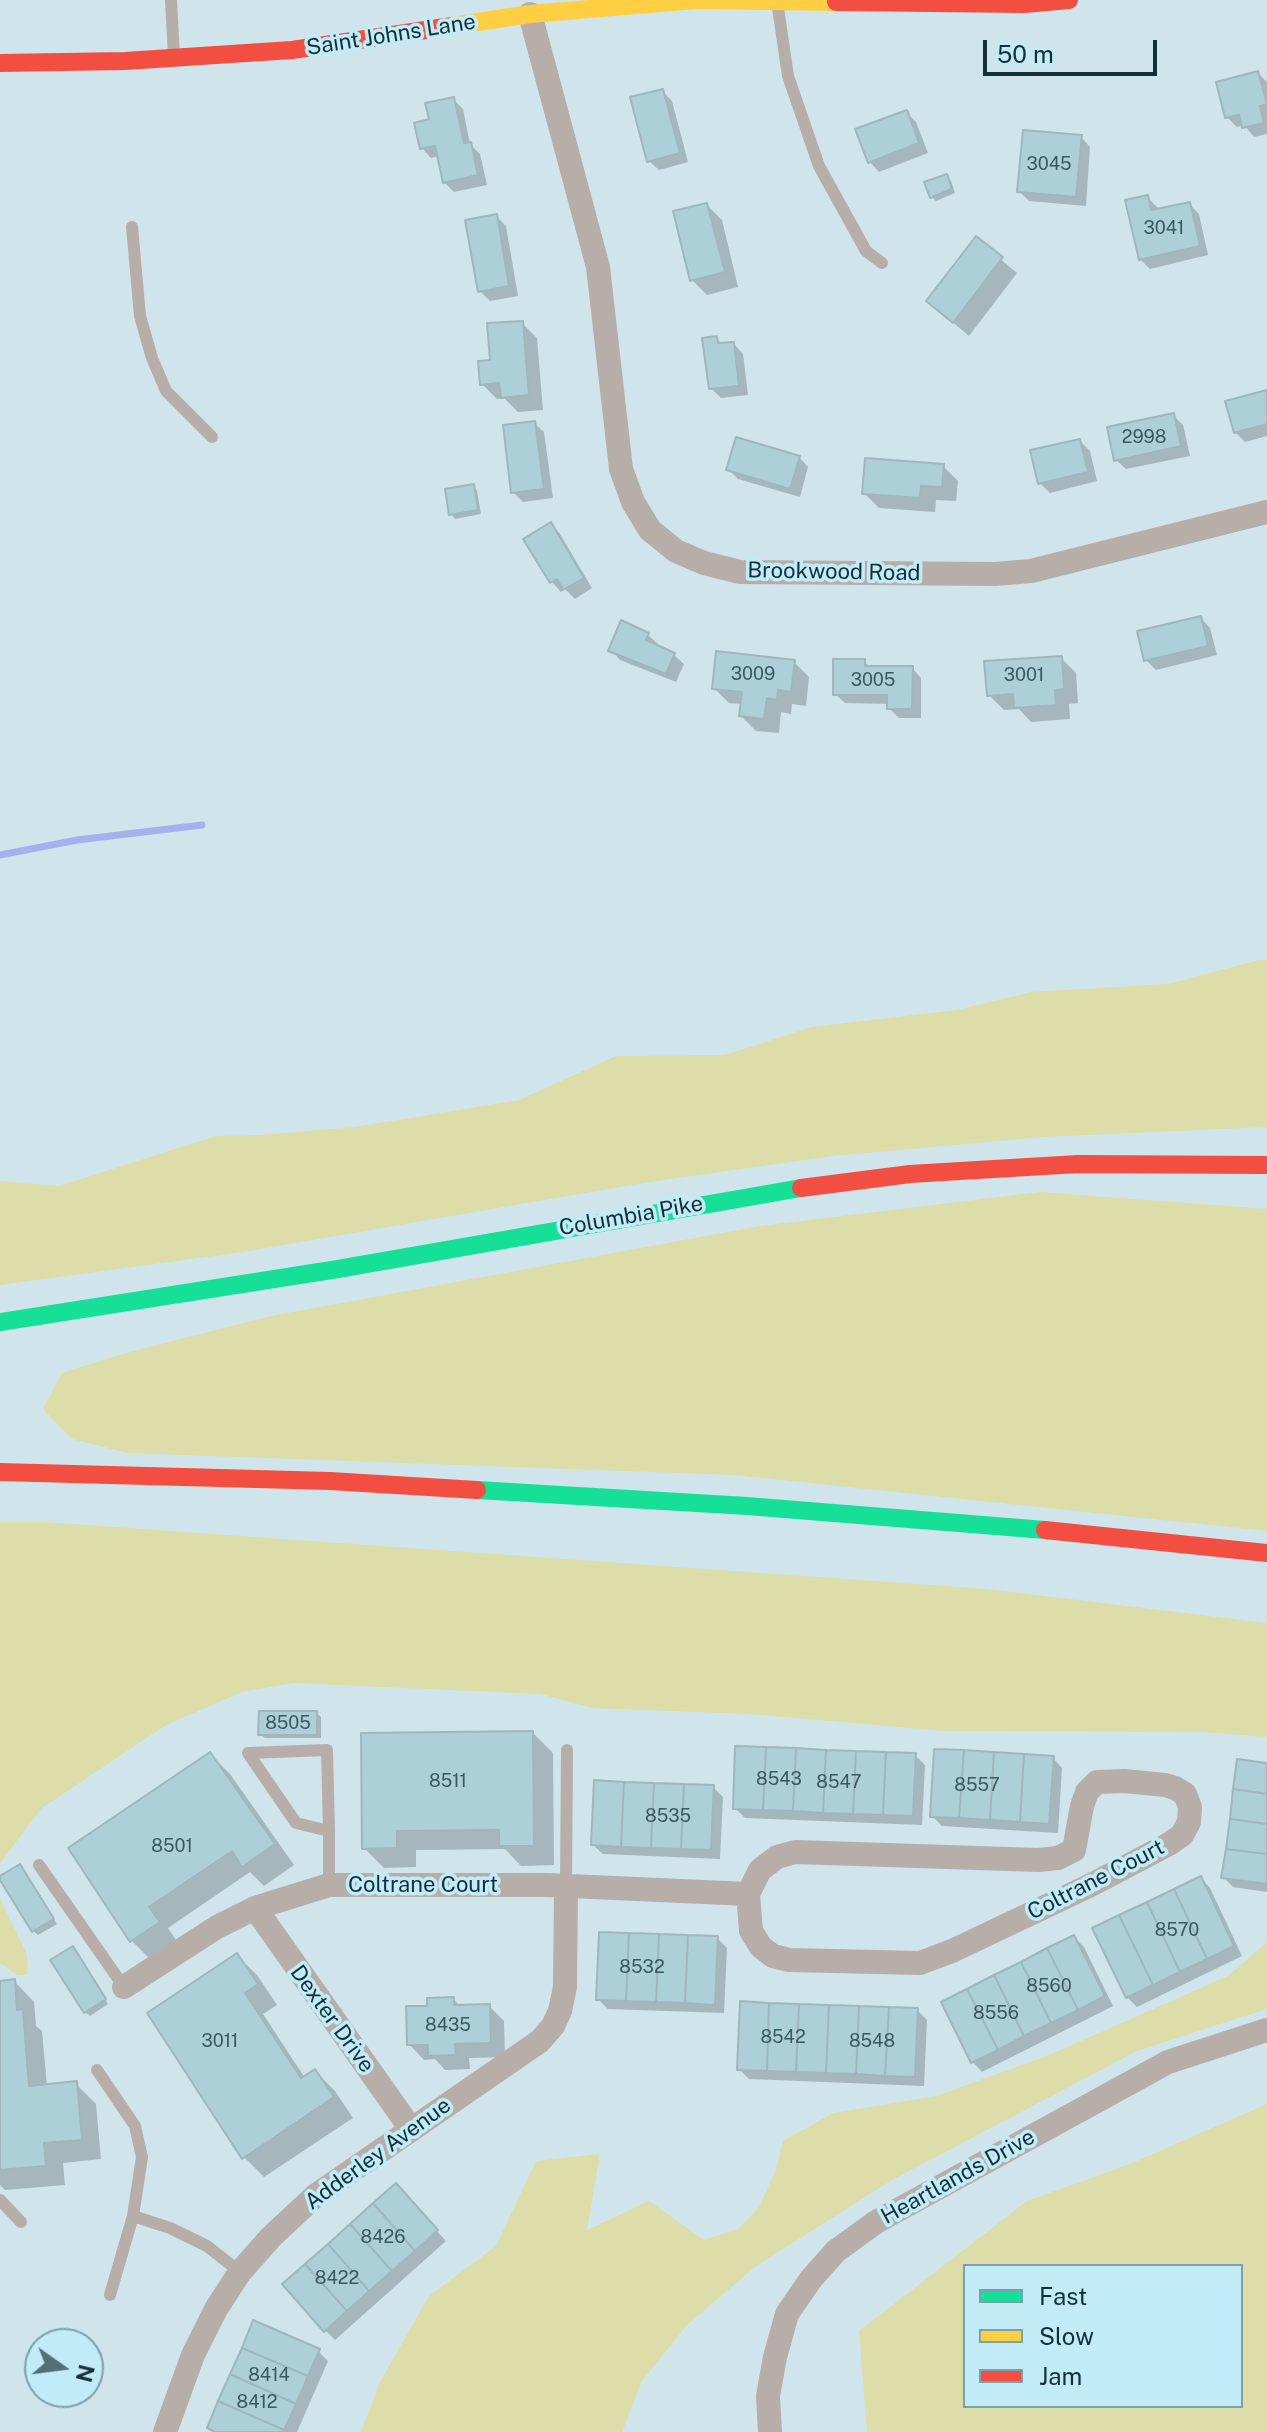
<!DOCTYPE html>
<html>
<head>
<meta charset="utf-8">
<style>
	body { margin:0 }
	#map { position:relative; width:1267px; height:2432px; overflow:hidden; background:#cfe5eb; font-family:"Public Sans",sans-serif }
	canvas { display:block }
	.legend { position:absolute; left:963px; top:2264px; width:280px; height:144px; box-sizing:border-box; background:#c2ebf8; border:2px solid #7ca0ac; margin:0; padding:10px 14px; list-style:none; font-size:24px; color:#133039 }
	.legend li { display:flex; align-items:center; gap:16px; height:40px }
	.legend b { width:40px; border:2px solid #7ca0ac }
	.north { position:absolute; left:24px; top:2328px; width:80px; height:80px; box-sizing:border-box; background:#c2ebf8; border:2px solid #7ca0ac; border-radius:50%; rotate:104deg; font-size:22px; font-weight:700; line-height:32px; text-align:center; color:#133039 }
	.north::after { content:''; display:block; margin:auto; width:28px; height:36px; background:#556f77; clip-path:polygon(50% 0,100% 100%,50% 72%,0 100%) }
	.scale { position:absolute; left:983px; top:40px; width:174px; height:36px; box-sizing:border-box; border:4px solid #133039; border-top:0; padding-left:10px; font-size:24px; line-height:28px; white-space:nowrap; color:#133039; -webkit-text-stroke:6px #c2ebf8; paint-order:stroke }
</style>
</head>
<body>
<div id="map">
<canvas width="1267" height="2432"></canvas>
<ul class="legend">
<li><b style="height:10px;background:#16e098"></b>Fast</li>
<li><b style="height:10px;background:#ffcf43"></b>Slow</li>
<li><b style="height:10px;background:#f24e42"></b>Jam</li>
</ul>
<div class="north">N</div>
<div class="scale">50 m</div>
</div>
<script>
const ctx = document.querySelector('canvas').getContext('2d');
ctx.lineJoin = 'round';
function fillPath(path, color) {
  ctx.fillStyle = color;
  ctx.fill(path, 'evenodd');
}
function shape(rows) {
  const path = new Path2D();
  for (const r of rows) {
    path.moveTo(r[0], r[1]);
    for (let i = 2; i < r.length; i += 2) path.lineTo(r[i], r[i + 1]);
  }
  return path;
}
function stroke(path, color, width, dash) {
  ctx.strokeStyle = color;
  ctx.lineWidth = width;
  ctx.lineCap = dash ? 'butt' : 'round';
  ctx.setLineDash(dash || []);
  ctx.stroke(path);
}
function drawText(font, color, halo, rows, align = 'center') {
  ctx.font = font + ' "Public Sans",sans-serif';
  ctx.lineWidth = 7;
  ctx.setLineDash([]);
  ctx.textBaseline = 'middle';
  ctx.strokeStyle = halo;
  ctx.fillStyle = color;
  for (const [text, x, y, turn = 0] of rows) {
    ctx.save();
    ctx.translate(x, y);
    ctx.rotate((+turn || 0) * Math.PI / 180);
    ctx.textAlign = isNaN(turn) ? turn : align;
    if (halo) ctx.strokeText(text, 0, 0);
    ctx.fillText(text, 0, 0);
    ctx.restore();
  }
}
fillPath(shape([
	[1259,960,1267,960,1267,1127,1043,1137,833,1156,643,1183,243,1252,0,1285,0,1181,59,1186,216,1136,261,1135,355,1127,519,1100,616,1056,725,1055,812,1027,957,1010,1031,992,1168,984],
	[1040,1192,1267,1209,1267,1531,734,1475,128,1453,72,1439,43,1409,62,1373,126,1353,271,1316,760,1226],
	[0,1522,44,1522,987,1589,1267,1623,1267,1737,1203,1732,945,1731,750,1714,592,1708,541,1694,293,1683,242,1692,166,1725,42,1808,0,1863],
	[0,1899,26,1952,28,1965,26,1975,17,1975,0,1963],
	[1267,1942,1267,2009,1137,2051,892,2180,756,2266,687,2325,642,2381,622,2432,361,2432,380,2382,429,2296,496,2246,536,2161,600,2154,587,2230,649,2201,704,2240,738,2229,759,2207,776,2170,783,2141,833,2113,937,2096,1049,2055,1228,1976],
	[1267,2104,1267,2432,867,2432,859,2331,1027,2201,1130,2164],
	[965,2266,1241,2266,1241,2406,965,2406]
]), '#dda');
fillPath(shape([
	[1258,73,1267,82,1267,134,1254,137,1244,125,1237,127,1227,117],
	[662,91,672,101,688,162,659,170,649,161],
	[453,99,463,109,470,144,480,154,487,185,454,192,444,182,439,156,431,158,422,148,431,121],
	[906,112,916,122,928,153,879,172,870,162],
	[1081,137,1090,147,1086,206,1029,201,1019,191],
	[946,176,951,181,955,193,936,201,931,196],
	[1147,197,1157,207,1158,211,1189,204,1199,214,1208,255,1150,269,1140,259],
	[707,205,722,220,738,287,707,295,692,280],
	[496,216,506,226,518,296,490,301,480,291],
	[976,239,1017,273,969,336,928,301],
	[522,323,537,338,543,410,518,412,504,398,497,399,482,384,492,362],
	[716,338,723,345,734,344,743,354,748,395,721,398,711,388],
	[1267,392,1267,436,1245,442,1235,432],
	[1173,415,1183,425,1190,456,1126,469,1116,460],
	[534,423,544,432,553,498,523,502,513,492],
	[1080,441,1090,451,1097,481,1050,493,1040,483],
	[799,457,808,467,800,497,738,479,729,470],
	[943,466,958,481,956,501,936,500,935,512,879,508,864,493],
	[473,486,477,491,481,514,455,519,451,514],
	[550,525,560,534,592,588,575,599,565,589,561,592,552,582],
	[1201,618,1210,628,1217,655,1156,670,1146,660],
	[648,635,658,644,657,647,674,655,684,664,676,682,620,660,611,650],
	[1061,658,1076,673,1078,703,1069,704,1070,719,1031,722,1019,709,1004,710,989,695],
	[864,661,871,668,912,668,921,678,921,718,899,718,889,708,889,704,845,703,835,694],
	[794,662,809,677,806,706,792,704,791,714,781,712,779,733,756,731,741,716,742,704,729,703,714,688],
	[317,1713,321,1717,321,1738,265,1738,260,1734],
	[533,1733,553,1753,554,1865,521,1866,505,1849,416,1850,416,1867,384,1868,364,1848],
	[210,1754,230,1774,294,1865,264,1886,250,1872,168,1928,178,1943,151,1960,131,1940],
	[915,1755,925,1765,922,1825,745,1818,735,1808],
	[1053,1758,1062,1768,1058,1833,942,1826,932,1816],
	[1267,1765,1267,1892,1233,1887,1224,1878],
	[713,1787,723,1797,720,1859,603,1854,593,1845],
	[20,1866,57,1924,38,1935,33,1931],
	[1201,1878,1210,1888,1242,1956,1137,2007,1127,1997],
	[1074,1937,1084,1947,1113,2006,982,2072,973,2062],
	[717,1938,727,1948,724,2013,608,2009,598,1999],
	[77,1953,108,2004,90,2016,85,2012],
	[237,1956,257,1975,277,2005,263,2014,305,2078,315,2071,335,2091,353,2118,264,2177,244,2157],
	[14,1981,34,2002,36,2026,42,2031,47,2086,76,2084,96,2104,101,2159,63,2163,65,2185,5,2190,0,2185,0,1983],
	[453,1999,461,2007,489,2006,504,2021,505,2057,469,2058,470,2069,445,2070,435,2059,424,2060,409,2044],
	[917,2010,927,2020,924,2086,749,2079,739,2069],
	[405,2196,446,2241,335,2340,325,2330],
	[318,2351,328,2361,297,2432,213,2432,209,2428]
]), '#0003');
stroke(shape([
	[0,855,77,840,202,825]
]), '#a5b1ed', 7);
const building = shape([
	[1258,71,1267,104,1260,106,1264,123,1242,128,1239,115,1225,118,1216,82,1258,71],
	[663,89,680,153,647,162,630,97,663,89],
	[454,97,464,143,471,142,478,175,443,183,435,146,420,149,414,123,429,119,425,103,454,97],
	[907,110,919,143,868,163,855,129,907,110],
	[1023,130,1082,135,1076,197,1017,192,1023,130],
	[947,174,952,189,930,198,924,182,947,174],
	[1148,195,1151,210,1190,202,1200,246,1139,260,1125,200,1148,195],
	[707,203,725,272,690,281,673,211,707,203],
	[497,214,509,286,478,292,465,220,497,214],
	[976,236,1003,257,953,323,926,301,976,236],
	[523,321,529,395,501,398,499,383,480,385,478,361,490,360,487,323,523,321],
	[717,336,718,343,734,342,739,386,709,389,702,338,717,336],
	[1267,390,1267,424,1234,433,1225,401,1267,390],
	[1174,413,1181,446,1114,461,1107,427,1174,413],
	[535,421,544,489,511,493,503,425,535,421],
	[736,437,800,456,790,489,726,470,736,437],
	[1080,439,1088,472,1038,484,1030,450,1080,439],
	[865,458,944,464,942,487,921,486,920,498,862,494,865,458],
	[474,484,478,510,449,515,445,489,474,484],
	[551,522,584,578,563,590,557,579,550,583,523,539,551,522],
	[1201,616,1208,646,1144,661,1137,631,1201,616],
	[621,620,649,633,646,640,675,653,666,674,608,651,621,620],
	[716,651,795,660,791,692,778,690,777,700,767,698,764,719,739,716,742,692,712,689,716,651],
	[1062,656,1064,689,1055,690,1056,705,1014,708,1013,694,987,696,984,661,1062,656],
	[833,659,865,659,865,666,913,666,912,709,887,709,887,695,833,695,833,659],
	[259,1711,317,1711,317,1735,258,1735,259,1711],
	[533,1731,534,1846,499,1846,499,1830,397,1831,397,1848,362,1849,361,1733,533,1731],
	[735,1746,766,1747,763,1810,733,1809,735,1746],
	[766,1747,796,1748,793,1811,763,1810,766,1747],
	[796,1748,826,1750,823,1813,793,1811,796,1748],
	[934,1749,964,1750,959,1818,930,1817,934,1749],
	[826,1750,856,1751,853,1814,823,1813,826,1750],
	[964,1750,994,1752,990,1820,959,1818,964,1750],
	[856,1751,886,1752,883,1815,853,1814,856,1751],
	[210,1752,275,1844,242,1867,232,1851,149,1907,160,1922,130,1942,68,1848,210,1752],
	[886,1752,916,1753,913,1816,883,1815,886,1752],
	[994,1752,1024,1754,1020,1822,990,1820,994,1752],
	[1024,1754,1054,1756,1049,1824,1020,1822,1024,1754],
	[1237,1759,1267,1763,1267,1794,1233,1789,1237,1759],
	[594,1780,624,1782,621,1847,591,1845,594,1780],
	[624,1782,654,1783,651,1848,621,1847,624,1782],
	[654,1783,684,1784,681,1849,651,1848,654,1783],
	[684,1784,714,1785,711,1850,681,1849,684,1784],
	[1233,1789,1267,1794,1267,1824,1230,1819,1233,1789],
	[1230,1819,1267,1824,1267,1854,1226,1849,1230,1819],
	[1226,1849,1267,1854,1267,1884,1221,1878,1226,1849],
	[20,1864,54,1919,32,1932,0,1880,0,1876,20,1864],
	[1201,1876,1234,1946,1207,1959,1174,1889,1201,1876],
	[1174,1889,1207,1959,1180,1972,1147,1902,1174,1889],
	[1147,1902,1180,1972,1153,1985,1119,1915,1147,1902],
	[1119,1915,1153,1985,1126,1998,1092,1928,1119,1915],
	[599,1932,629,1933,626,2001,596,2000,599,1932],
	[629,1933,659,1934,656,2002,626,2001,629,1933],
	[659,1934,688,1935,685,2003,656,2002,659,1934],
	[688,1935,718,1936,715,2005,685,2003,688,1935],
	[1074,1935,1105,1996,1078,2010,1047,1948,1074,1935],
	[73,1946,106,1999,84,2013,50,1960,73,1946],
	[1047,1948,1078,2010,1051,2023,1021,1962,1047,1948],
	[237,1953,258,1984,245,1993,301,2078,315,2069,334,2097,242,2159,147,2013,237,1953],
	[1021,1962,1051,2023,1024,2036,994,1975,1021,1962],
	[994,1975,1024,2036,998,2050,967,1989,994,1975],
	[15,1979,17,2010,23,2009,29,2086,77,2081,82,2140,44,2143,46,2166,0,2170,0,1981,15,1979],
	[967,1989,998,2050,971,2063,941,2002,967,1989],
	[454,1997,454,2005,490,2004,491,2043,455,2044,456,2055,428,2056,428,2045,407,2045,406,2006,427,2006,427,1998,454,1997],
	[740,2001,769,2003,767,2071,737,2070,740,2001],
	[769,2003,799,2004,796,2072,767,2071,769,2003],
	[799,2004,829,2005,826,2073,796,2072,799,2004],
	[829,2005,859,2006,856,2074,826,2073,829,2005],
	[859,2006,889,2007,885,2076,856,2074,859,2006],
	[889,2007,918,2008,915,2077,885,2076,889,2007],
	[396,2183,438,2230,415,2251,373,2203,396,2183],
	[373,2203,415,2251,392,2271,350,2224,373,2203],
	[350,2224,392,2271,369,2291,328,2244,350,2224],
	[328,2244,369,2291,347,2311,305,2264,328,2244],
	[305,2264,347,2311,324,2332,282,2284,305,2264],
	[253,2320,320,2349,308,2376,242,2348,253,2320],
	[242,2348,308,2376,296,2404,230,2374,242,2348],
	[230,2374,296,2404,284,2430,218,2401,230,2374],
	[218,2401,284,2430,283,2432,215,2432,207,2428,218,2401]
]);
fillPath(building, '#adcfd8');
stroke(building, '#9fb6bd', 2);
stroke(shape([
	[171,0,174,57],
	[777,1,788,76,819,166,866,251,882,263],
	[132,227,140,316,152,358,166,391,212,437],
	[329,1831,296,1823,248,1753,327,1750,329,1831,329,1885],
	[39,1865,124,1987],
	[566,1885,567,1750],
	[97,2070,135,2126,142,2157,133,2216,110,2295],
	[0,2200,21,2222],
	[133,2216,170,2228,207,2246,240,2272]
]), '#b7aeaa', 12);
stroke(shape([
	[530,14,598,267,621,469,633,502,650,530,676,551,704,563,740,572,995,574,1031,571,1267,512],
	[255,1908,411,2129],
	[124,1987,217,1927,255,1908,329,1885,547,1885,748,1894,760,1870,777,1857,795,1852,1038,1860,1058,1858,1074,1850,1082,1806,1087,1792,1097,1782,1124,1781,1165,1785,1175,1788,1185,1794,1190,1807,1189,1822,1182,1835,1169,1844,1091,1885,952,1951,920,1963,789,1960,773,1956,761,1947,751,1931,748,1894],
	[165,2432,193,2355,216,2309,240,2272,271,2237,315,2196,540,2041,553,2026,560,2011,565,1987,566,1885],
	[770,2432,768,2396,775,2357,787,2314,811,2279,836,2251,876,2222,1168,2062,1267,2030]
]), '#b7aeaa', 24);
stroke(shape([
	[0,1322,338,1269,801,1188],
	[477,1490,747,1506,1045,1530]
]), '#16e098', 18);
stroke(shape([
	[452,26,530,14,696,0,836,2]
]), '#ffcf43', 18);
stroke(shape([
	[836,2,1025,4,1069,0],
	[0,63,125,61,292,50,452,26],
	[801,1188,910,1174,1078,1164,1267,1165],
	[0,1472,330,1481,477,1490],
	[1045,1530,1267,1553]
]), '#f24e42', 18);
drawText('18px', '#3a5861', null, [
	["3045",1049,164],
	["3041",1164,228],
	["2998",1144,437],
	["3009",753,674],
	["3001",1024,675],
	["3005",873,680],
	["8505",288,1723],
	["8543",779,1779],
	["8511",448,1781],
	["8547",839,1782],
	["8557",977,1785],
	["8535",668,1816],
	["8501",172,1846],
	["8570",1177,1930],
	["8532",642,1967],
	["8560",1049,1986],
	["8556",996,2013],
	["8435",448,2025],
	["8542",783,2037],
	["3011",220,2041],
	["8548",872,2041],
	["8426",383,2237],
	["8422",337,2278],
	["8414",269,2375],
	["8412",257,2402]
]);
drawText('22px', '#133039', '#c2ebf8', [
	["Saint Johns Lane",391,35,-9],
	["Brookwood Road",834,572,1],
	["Columbia Pike",631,1216,-10],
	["Coltrane Court",1096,1880,-27],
	["Coltrane Court",423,1885],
	["Dexter Drive",332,2019,54],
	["Adderley Avenue",378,2154,-36],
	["Heartlands Drive",958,2177,-29]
]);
</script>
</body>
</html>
